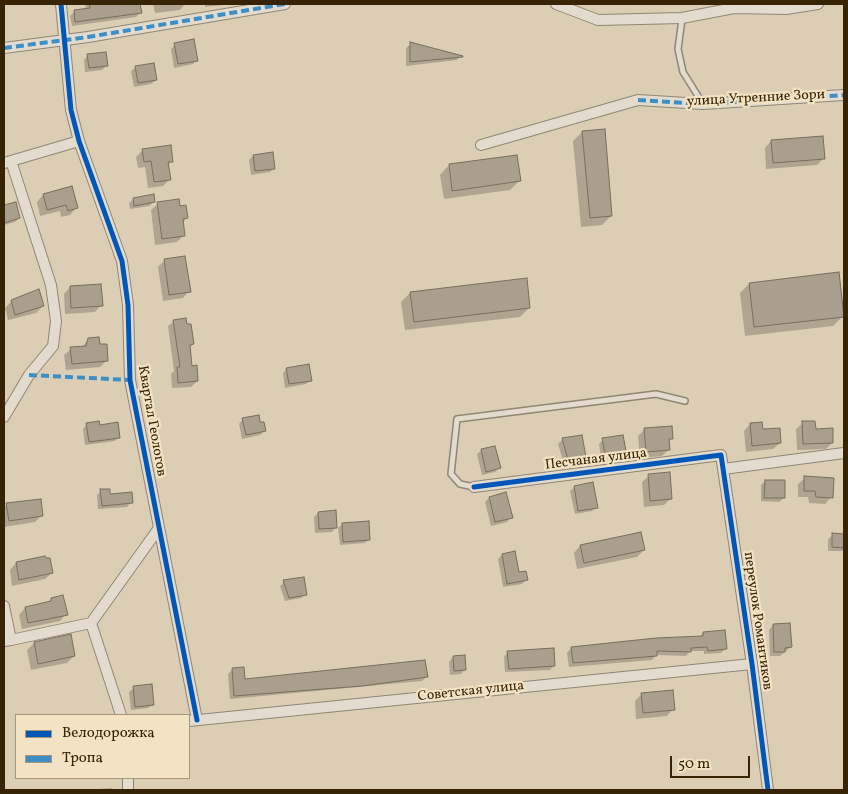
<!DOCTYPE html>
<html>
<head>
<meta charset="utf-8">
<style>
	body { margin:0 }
	#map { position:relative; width:848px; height:794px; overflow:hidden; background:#dcceb5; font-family:Vollkorn,serif }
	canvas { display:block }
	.frame { position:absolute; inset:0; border:5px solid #372305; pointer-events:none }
	.legend { position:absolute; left:15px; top:714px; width:175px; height:65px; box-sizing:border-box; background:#f3e2c4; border:1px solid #a89678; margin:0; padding:6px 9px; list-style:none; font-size:15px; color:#372305 }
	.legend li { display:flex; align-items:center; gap:10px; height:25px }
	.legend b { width:25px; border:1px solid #a89678 }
	.scale { position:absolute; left:670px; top:756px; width:80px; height:22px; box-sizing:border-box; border:2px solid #372305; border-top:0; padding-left:6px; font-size:15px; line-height:18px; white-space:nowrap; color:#372305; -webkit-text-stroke:4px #f3e2c4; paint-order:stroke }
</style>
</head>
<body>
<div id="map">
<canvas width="848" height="794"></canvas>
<div class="frame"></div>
<ul class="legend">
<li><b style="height:6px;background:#0057b8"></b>Велодорожка</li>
<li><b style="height:6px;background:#3d8ec5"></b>Тропа</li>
</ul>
<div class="scale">50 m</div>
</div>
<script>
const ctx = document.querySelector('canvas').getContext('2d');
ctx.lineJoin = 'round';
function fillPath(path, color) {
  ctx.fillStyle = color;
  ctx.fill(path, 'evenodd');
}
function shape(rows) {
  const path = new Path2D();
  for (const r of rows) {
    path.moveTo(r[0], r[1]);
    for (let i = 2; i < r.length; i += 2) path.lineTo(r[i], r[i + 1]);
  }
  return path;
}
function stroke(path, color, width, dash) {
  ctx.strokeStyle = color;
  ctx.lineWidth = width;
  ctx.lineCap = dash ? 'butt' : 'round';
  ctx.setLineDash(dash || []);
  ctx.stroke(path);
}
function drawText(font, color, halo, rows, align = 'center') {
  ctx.font = font + ' Vollkorn,serif';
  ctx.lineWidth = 4.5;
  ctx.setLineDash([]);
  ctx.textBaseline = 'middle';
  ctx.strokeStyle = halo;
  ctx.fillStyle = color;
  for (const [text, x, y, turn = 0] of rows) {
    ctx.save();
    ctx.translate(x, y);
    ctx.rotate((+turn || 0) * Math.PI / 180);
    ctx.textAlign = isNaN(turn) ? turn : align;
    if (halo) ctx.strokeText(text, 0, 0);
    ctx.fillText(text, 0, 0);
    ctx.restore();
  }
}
fillPath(shape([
	[85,4,99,4,99,7,139,4,140,13,136,17,72,26,70,16,74,12,86,10],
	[153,4,184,4,184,5,180,10,155,13],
	[205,4,233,4,205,7],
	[411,44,460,56,457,60,406,66,406,48],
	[175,45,197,60,193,64,174,68,171,49],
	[88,55,107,65,102,70,85,72,84,60],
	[136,67,156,80,151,84,134,87,131,71],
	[582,132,611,216,602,225,581,227,573,141],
	[771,141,824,158,817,165,766,169,765,148],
	[143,150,172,161,168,165,169,180,163,186,148,188,145,167,138,168,136,157],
	[253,156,274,168,270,172,251,175,249,160],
	[449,165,519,181,510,190,444,199,440,175],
	[43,195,76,208,70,215,61,217,60,211,40,216,37,202],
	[134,199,154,202,149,206,130,209,129,203],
	[15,203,19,218,15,222,4,225,4,206],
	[158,204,179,208,187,218,182,223,184,235,177,242,155,245,151,210],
	[164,261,189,291,183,298,163,301,158,267],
	[749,284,842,317,833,326,745,336,740,293],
	[70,287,101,305,95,312,65,314,64,294],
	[410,293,529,308,520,317,405,330,401,302],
	[12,301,43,306,36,313,8,320,5,308],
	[174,321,193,344,189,348,191,367,197,381,191,387,172,388,171,374,174,371,168,326],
	[89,339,107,360,100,367,66,370,64,355,71,349,82,347],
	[287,369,311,380,306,384,285,388,283,373],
	[243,419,259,424,265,431,260,435,242,439,239,424],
	[803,423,814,430,832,443,826,449,797,450,796,429],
	[87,424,119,437,115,441,85,445,83,429],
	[750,424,762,431,780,443,773,449,746,452,744,431],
	[645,429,672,438,668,442,669,449,662,456,640,458,638,436],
	[581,436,585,457,581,461,564,464,558,444,562,440],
	[603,440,625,450,620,454,601,458,599,444],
	[482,450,499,468,495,472,482,475,477,454],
	[649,476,671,498,664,505,644,507,642,482],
	[805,478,831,497,825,504,809,503,808,497,798,497,798,484],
	[765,481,784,498,779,502,761,501,761,485],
	[575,487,597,507,592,511,575,514,570,491],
	[101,491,109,495,131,502,127,507,98,509,97,495],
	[505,494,511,517,507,522,491,526,485,502,489,498],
	[7,505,42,515,35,522,4,527,4,508],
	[318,513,336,527,332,532,315,533,314,517],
	[343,524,369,539,365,543,340,545,338,528],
	[833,535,844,535,844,549,842,551,828,551,828,539],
	[580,546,644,550,637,557,577,569,574,553],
	[502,555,518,574,527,579,522,584,503,587,498,559],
	[16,563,52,573,45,579,12,586,10,570],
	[284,582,306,594,301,598,285,601,280,586],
	[51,599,66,614,60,621,22,629,19,615,25,608,47,603],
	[773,625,791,647,780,656,770,656,769,630],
	[703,633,725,649,721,653,704,654,704,651,690,651,686,656,656,655,652,660,569,667,567,653,571,648,699,638],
	[70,636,74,656,67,663,31,670,27,650,34,643],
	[508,652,554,666,550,670,505,672,504,657],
	[453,657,465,669,461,674,450,675,449,662],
	[243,669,244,680,427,676,422,681,230,699,228,674,232,670],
	[134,688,153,704,148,708,131,710,129,692],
	[642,694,673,709,667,716,636,719,635,701],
	[112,788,112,790,97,790,98,789]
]), '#0003');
const building = shape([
	[89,4,140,4,142,13,75,22,74,10,90,8,89,4],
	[194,39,198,61,178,64,174,43,194,39],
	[410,42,463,56,463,57,410,62,410,42],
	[106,52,108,66,89,68,87,54,106,52],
	[154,63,157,80,138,83,135,66,154,63],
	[605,129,612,216,590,218,582,131,605,129],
	[823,136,825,159,773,163,771,140,823,136],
	[171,145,173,162,168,162,171,180,154,182,151,161,144,162,142,149,171,145],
	[273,152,275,169,255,171,253,155,273,152],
	[517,155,521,181,452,191,449,164,517,155],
	[72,186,78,208,68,211,66,205,47,210,43,194,72,186],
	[154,194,155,202,134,206,133,198,154,194],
	[179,199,180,206,186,205,188,218,183,219,185,236,162,239,157,202,179,199],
	[16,202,20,218,4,223,4,205,16,202],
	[185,256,191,292,169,295,164,259,185,256],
	[839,272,844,317,754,327,749,283,839,272],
	[527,278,530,308,414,322,410,292,527,278],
	[101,284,103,306,71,308,70,286,101,284],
	[39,289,44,306,15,315,11,300,39,289],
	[186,318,187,324,191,324,194,344,190,345,192,366,197,365,198,381,178,383,177,367,180,367,173,320,186,318],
	[99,337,100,344,107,344,108,361,72,364,70,347,86,346,88,338,99,337],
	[309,364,312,381,289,384,286,368,309,364],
	[259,415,260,422,264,422,266,431,246,435,242,418,259,415],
	[99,421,100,425,118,422,120,438,89,442,86,423,99,421],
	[802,421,815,421,816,429,833,428,833,443,803,444,802,421],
	[762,422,763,429,780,428,781,443,752,446,750,423,762,422],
	[672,426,673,439,669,439,670,450,646,452,644,428,672,426],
	[582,435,586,457,568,460,562,438,582,435],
	[623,435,626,451,605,454,602,438,623,435],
	[495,446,501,468,486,472,481,449,495,446],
	[670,472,672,499,650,501,648,474,670,472],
	[804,476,834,478,833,498,816,497,815,491,804,491,804,476],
	[765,480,785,480,785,498,764,498,765,480],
	[593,482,598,508,578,511,574,486,593,482],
	[100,489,110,489,110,494,132,492,133,503,102,506,100,489],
	[506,492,513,518,495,522,489,497,506,492],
	[41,499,43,516,9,521,6,503,41,499],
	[336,510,337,528,319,529,318,512,336,510],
	[369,521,370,540,343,542,342,523,369,521],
	[641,532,645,550,584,563,580,545,641,532],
	[832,533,844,534,844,548,832,547,832,533],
	[515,551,519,572,526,571,528,580,507,584,502,554,515,551],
	[45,556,46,558,50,558,53,573,19,580,16,562,45,556],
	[304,577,307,595,289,598,283,580,304,577],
	[63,595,68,615,28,623,25,607,51,601,51,598,63,595],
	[790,623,792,647,785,648,785,652,774,652,773,624,790,623],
	[725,630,727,649,708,651,707,647,691,648,691,652,657,651,657,656,573,663,571,647,656,638,703,636,703,632,725,630],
	[71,634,75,656,38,664,34,642,71,634],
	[554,648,555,666,509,669,507,651,554,648],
	[465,655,466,670,454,671,453,656,465,655],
	[425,660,428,677,362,686,234,696,232,668,244,667,245,679,425,660],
	[152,684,154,705,135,707,133,686,152,684],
	[673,690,675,710,643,713,641,693,673,690]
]);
fillPath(building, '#aa9f8d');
stroke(building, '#786e5d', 1);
const lane = shape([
	[682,19,678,49,683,72,703,104],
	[474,487,460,484,451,474,457,419,656,394,685,401]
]);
const street = shape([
	[61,4,71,110,79,141,122,261,128,305,130,380,197,720],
	[556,4,598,20,682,18,734,8,786,9,818,4],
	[4,48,88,37,285,4],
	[481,145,638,100,703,104,844,95],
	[4,163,79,141],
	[4,417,29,375,53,346,56,321,51,285,11,161],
	[723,469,844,453],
	[474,487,721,455,752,664,768,790],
	[4,606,11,640,4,641],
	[91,623,121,715],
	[11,640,91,623,159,528],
	[189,721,752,664],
	[128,778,128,790]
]);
stroke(lane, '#908674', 8);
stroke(street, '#908674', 12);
stroke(lane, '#e3dcce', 5);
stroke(street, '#e3dcce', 10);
stroke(shape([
	[4,48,88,37,285,4],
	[638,100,703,104,844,95],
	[29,375,130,380]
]), '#3d8ec5', 4, [8, 4]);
stroke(shape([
	[61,4,71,110,79,141,122,261,128,305,130,380,197,720],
	[474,487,721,455,752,664,768,790]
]), '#0057b8', 5);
drawText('14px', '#372305', '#f3e2c4', [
	["улица Утренние Зори",756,99,-3],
	["Квартал Геологов",151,421,80],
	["Песчаная улица",596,460,-7],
	["переулок Романтиков",757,621,82],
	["Советская улица",471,692,-6]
]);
</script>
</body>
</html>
